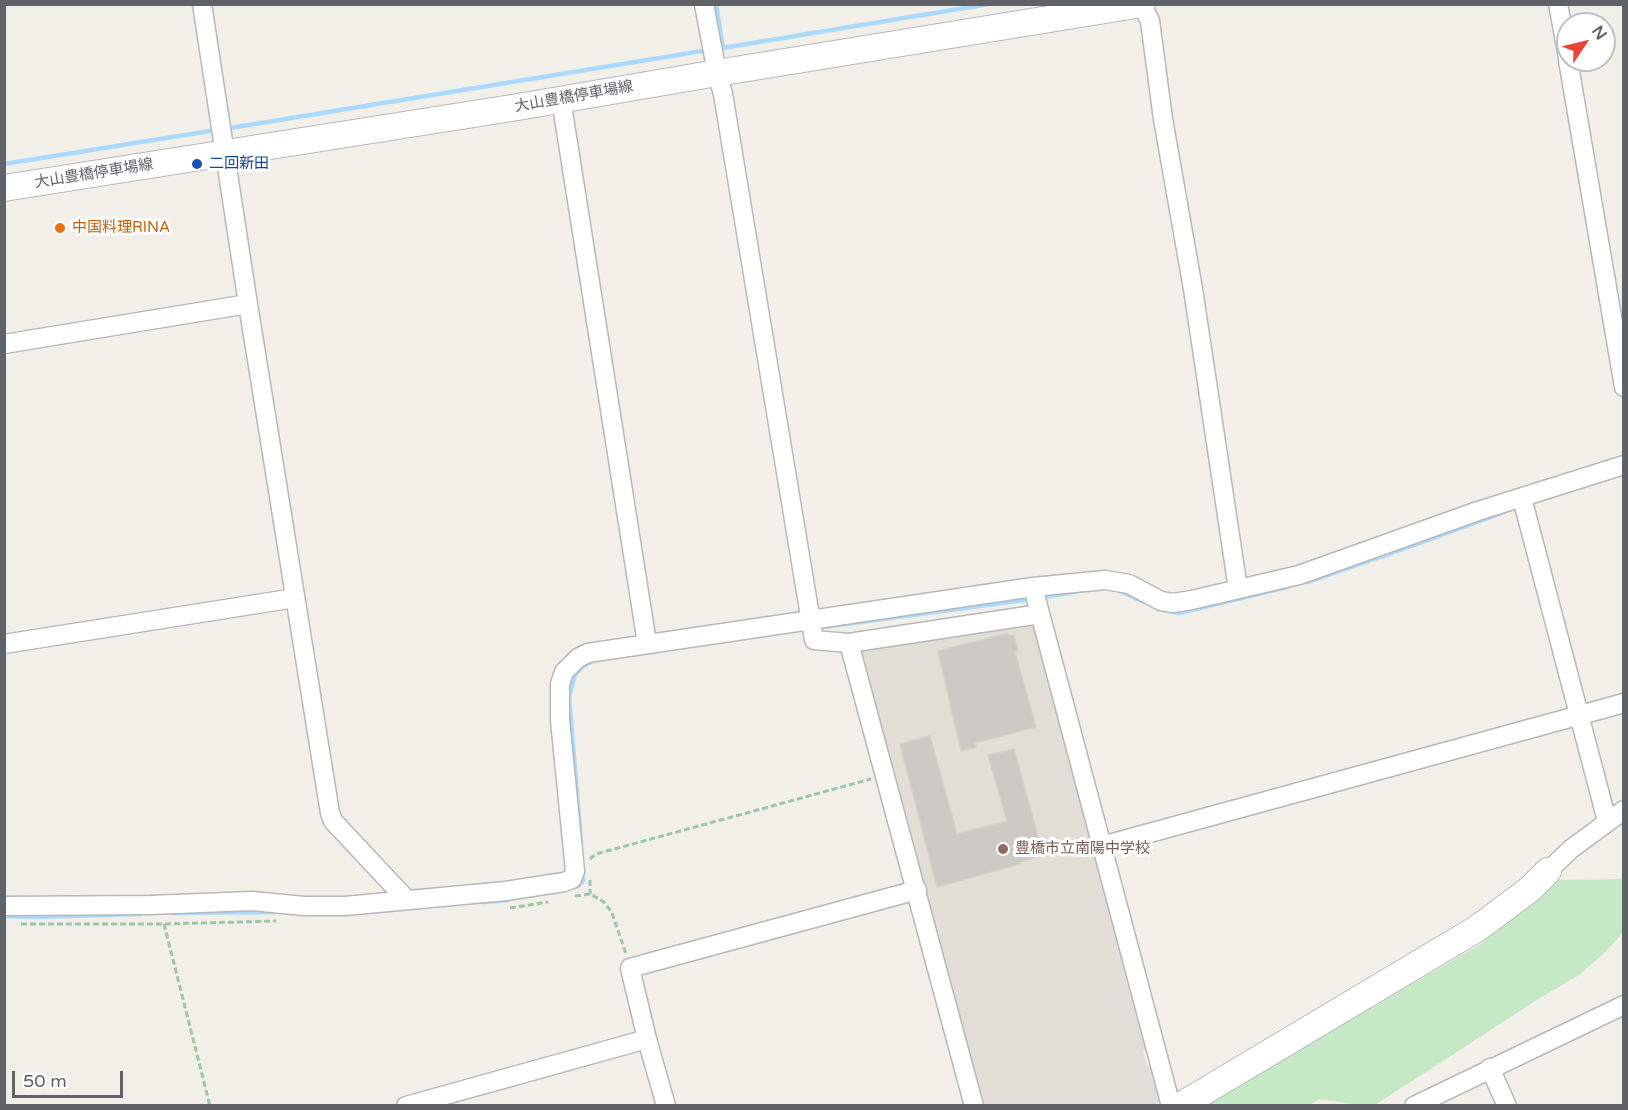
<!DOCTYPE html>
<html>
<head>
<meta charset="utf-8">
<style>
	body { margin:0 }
	#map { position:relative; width:1628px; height:1110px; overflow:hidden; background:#f1efe8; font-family:"Varela Round",sans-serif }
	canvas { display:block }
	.frame { position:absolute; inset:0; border:6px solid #5f6368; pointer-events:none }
	.north { position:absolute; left:1556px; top:12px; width:60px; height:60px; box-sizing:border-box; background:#fff; border:2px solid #bfc1c3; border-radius:50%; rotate:55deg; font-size:16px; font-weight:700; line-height:24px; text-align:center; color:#5f6368 }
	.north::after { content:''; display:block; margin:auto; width:21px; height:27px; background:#ea4335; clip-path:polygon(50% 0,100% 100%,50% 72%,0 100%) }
	.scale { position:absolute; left:12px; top:1071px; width:111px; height:27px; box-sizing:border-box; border:3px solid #5f6368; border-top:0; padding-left:8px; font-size:18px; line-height:21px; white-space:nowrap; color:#5f6368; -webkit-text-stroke:4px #fff; paint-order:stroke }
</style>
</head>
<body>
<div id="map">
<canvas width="1628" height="1110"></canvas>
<div class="frame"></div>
<div class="north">N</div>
<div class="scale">50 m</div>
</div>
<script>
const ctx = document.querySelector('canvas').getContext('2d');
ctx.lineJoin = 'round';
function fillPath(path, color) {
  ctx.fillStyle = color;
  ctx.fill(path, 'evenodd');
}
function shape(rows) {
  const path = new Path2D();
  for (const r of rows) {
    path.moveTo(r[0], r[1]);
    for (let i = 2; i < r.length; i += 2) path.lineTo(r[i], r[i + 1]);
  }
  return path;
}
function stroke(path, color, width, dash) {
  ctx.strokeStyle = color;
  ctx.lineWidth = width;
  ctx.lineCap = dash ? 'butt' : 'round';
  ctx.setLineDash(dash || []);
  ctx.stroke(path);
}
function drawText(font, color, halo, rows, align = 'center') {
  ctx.font = font + ' "Varela Round","Noto Sans JP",sans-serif';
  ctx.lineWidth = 6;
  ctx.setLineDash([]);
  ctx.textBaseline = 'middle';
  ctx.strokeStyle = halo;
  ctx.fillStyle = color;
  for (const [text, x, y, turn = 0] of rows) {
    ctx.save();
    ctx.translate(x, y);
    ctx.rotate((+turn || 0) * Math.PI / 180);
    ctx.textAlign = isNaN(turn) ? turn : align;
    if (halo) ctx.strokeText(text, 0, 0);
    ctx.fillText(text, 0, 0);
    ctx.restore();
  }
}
fillPath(shape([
	[1034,623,1148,1050,1143,1051,1147,1066,1152,1066,1161,1101,1153,1106,981,1105,858,648]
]), '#e1ded6');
fillPath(shape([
	[1623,879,1623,933,1603,954,1579,975,1543,996,1375,1105,1360,1105,1319,1099,1308,1106,1202,1106,1481,944,1558,880]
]), '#c5e8c5');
stroke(shape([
	[716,4,723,48],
	[716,49,989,4],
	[224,129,708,50],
	[4,164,216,130],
	[1307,582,1394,552,1502,513],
	[1120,591,1142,601],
	[1040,598,1079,591],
	[1158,609,1179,613,1287,587],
	[823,627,1032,599],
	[581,843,569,697,575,675,582,667,592,661],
	[567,889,578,886,581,883,583,880,583,870],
	[484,902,508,900],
	[172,913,275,912],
	[4,916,34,917,140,914]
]), '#aadaff', 4.5);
const building = shape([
	[1008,633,1009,636,1014,635,1018,651,1015,652,1036,727,975,743,976,747,961,751,938,651,1008,633],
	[930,736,957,834,1007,821,988,755,1014,749,1043,855,1020,862,1020,864,937,887,900,744,930,736]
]);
fillPath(building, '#cccac5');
stroke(building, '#d6d1c6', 1.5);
const street = shape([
	[202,4,248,304,330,813,333,821,407,900],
	[704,4,717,73,723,94,814,640,849,643,974,1106],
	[1141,4,1150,21,1163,119,1193,289,1238,589],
	[1558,4,1568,57],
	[1568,60,1624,387],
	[561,99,647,643],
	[4,344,248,304],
	[1522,498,1607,821],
	[1033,587,1171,1106],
	[849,643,1040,614],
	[4,644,295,598],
	[1102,846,1624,703],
	[1548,871,1571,849,1624,810],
	[4,906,150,905,252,901,304,906,345,906,506,891,564,882,572,879,575,871,560,720,560,684,564,672,578,658,588,653,1033,587,1105,580,1129,584,1161,601,1173,603,1192,600,1299,575,1478,511,1624,465],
	[1490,1068,1507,1106],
	[406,1106,647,1039],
	[666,1106,647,1039,630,968,917,890],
	[1414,1106,1624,1005]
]);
const secondary = shape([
	[4,188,518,107,717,73,1142,4],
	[1180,1106,1478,928,1530,889,1548,871]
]);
stroke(street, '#b5b8bc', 21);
stroke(secondary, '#b6babf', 28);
stroke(shape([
	[590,859,596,854,871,779],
	[590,880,590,894],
	[575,896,590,894,604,902,612,913,626,954],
	[510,908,548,902],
	[21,924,164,924,276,921],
	[164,924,210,1106]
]), '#9cc7a9', 3, [6, 3]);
stroke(street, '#fff', 18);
stroke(secondary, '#fff', 26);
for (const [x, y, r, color] of [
	[197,164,6,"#1a4fb4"],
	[60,228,6,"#e8710a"],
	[1003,849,6,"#8d6e63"]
]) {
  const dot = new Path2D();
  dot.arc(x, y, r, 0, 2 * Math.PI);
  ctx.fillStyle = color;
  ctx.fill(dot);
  stroke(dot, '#fff', 2);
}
drawText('15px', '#5f6368', '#fff', [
	["大山豊橋停車場線",574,97,-10],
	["大山豊橋停車場線",94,174,-9]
]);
drawText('15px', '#164399', '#fff', [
	["二回新田",209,164]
], 'left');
drawText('15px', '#c56008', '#fff', [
	["中国料理RINA",72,228]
], 'left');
drawText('15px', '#785e54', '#fff', [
	["豊橋市立南陽中学校",1015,849]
], 'left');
</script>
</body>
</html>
